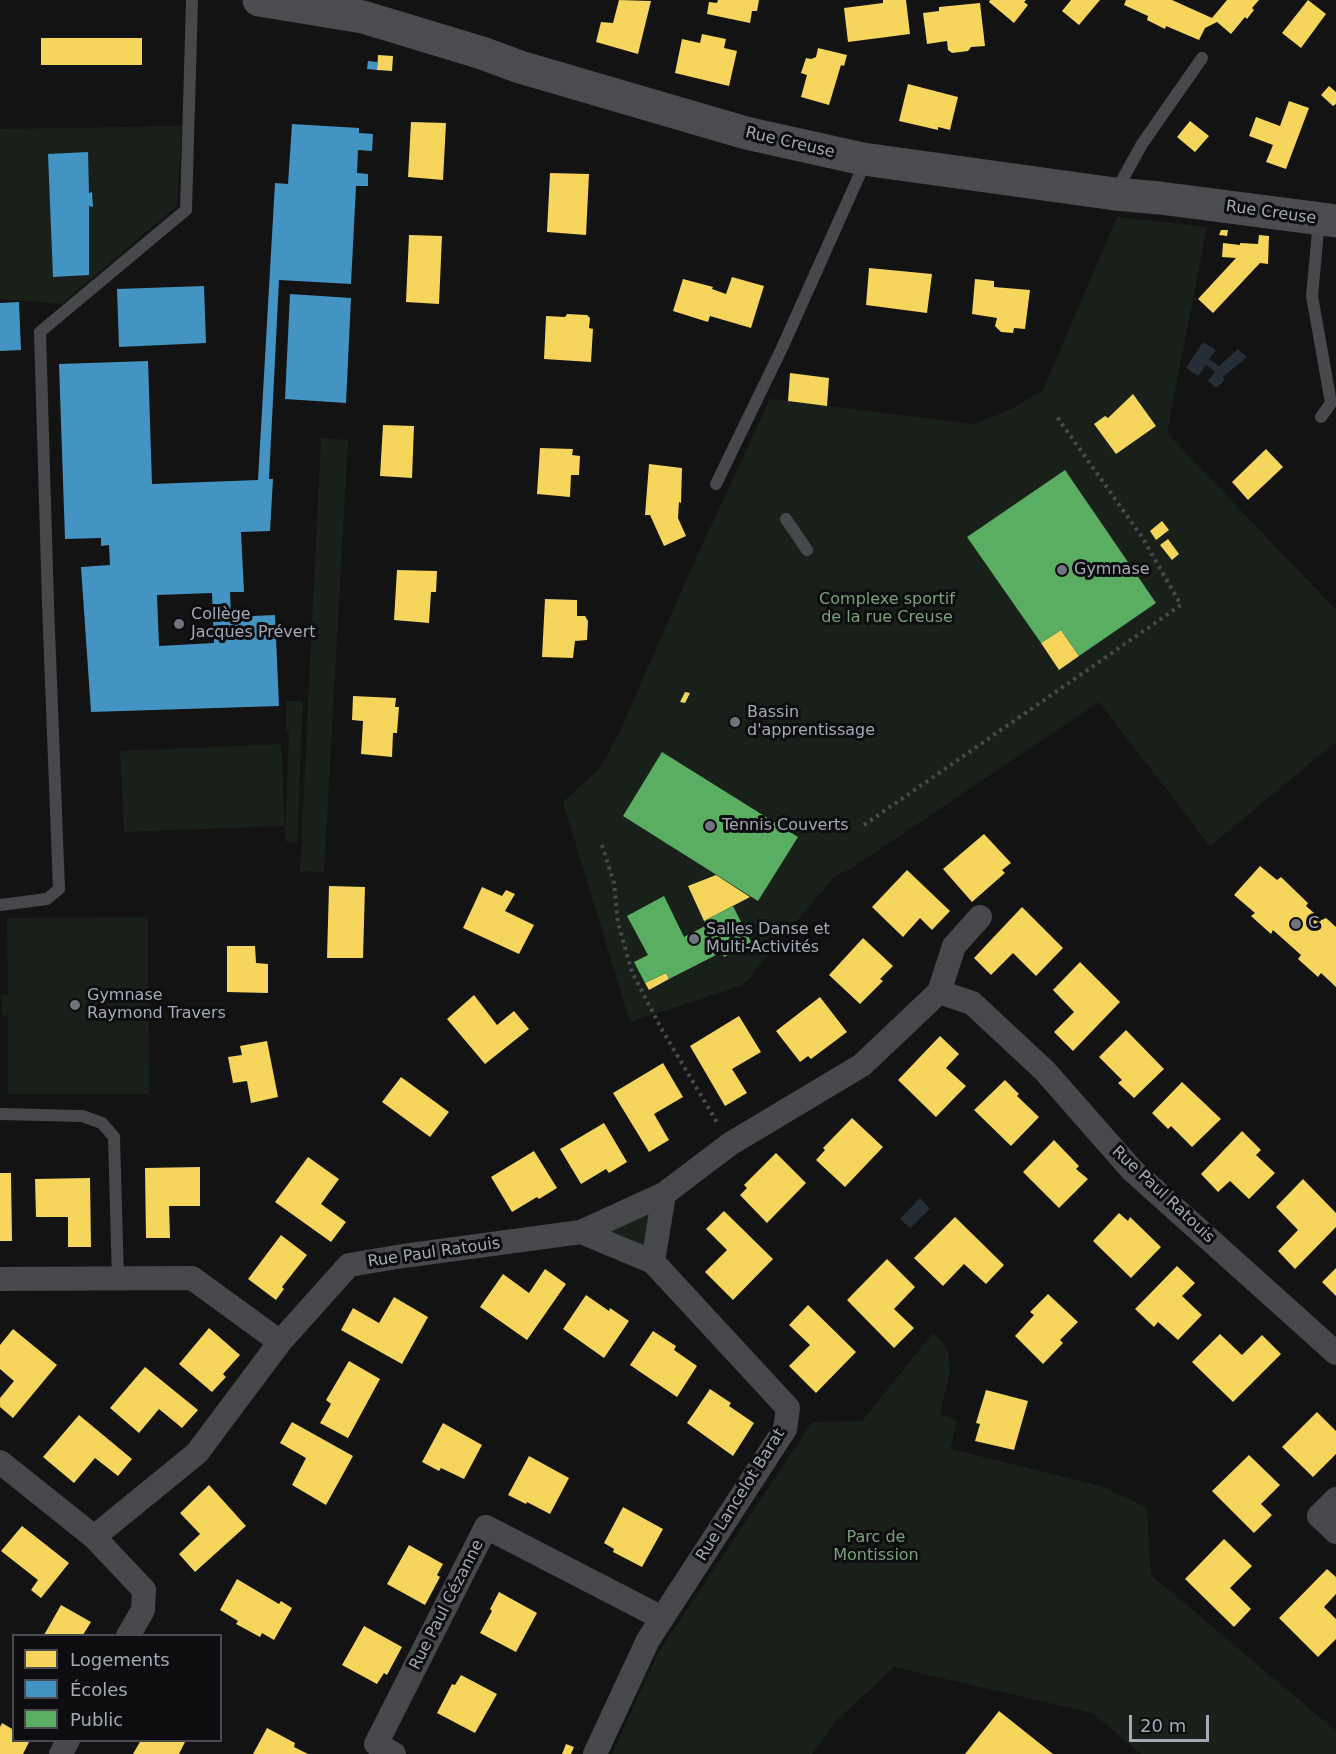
<!DOCTYPE html>
<html>
<head>
<meta charset="utf-8">
<style>
	body { margin:0 }
	#map { position:relative; width:1336px; height:1754px; overflow:hidden; background:#131313; font-family:"DejaVu Sans",sans-serif }
	canvas { display:block }
	.legend { position:absolute; left:12px; top:1634px; width:210px; height:108px; box-sizing:border-box; background:#0d0d0f; border:2px solid #494b51; margin:0; padding:8px 10px; list-style:none; font-size:18px; color:#a3a9b5 }
	.legend li { display:flex; align-items:center; gap:12px; height:30px }
	.legend b { width:30px; border:2px solid #494b51 }
	.scale { position:absolute; left:1129px; top:1715px; width:80px; height:27px; box-sizing:border-box; border:3px solid #a3a9b5; border-top:0; padding-left:8px; font-size:18px; line-height:21px; white-space:nowrap; color:#a3a9b5; -webkit-text-stroke:4px #0d0d0f; paint-order:stroke }
</style>
</head>
<body>
<div id="map">
<canvas width="1336" height="1754"></canvas>
<ul class="legend">
<li><b style="height:16px;background:#f6d55c"></b>Logements</li>
<li><b style="height:16px;background:#4393c3"></b>Écoles</li>
<li><b style="height:16px;background:#5aae61"></b>Public</li>
</ul>
<div class="scale">20 m</div>
</div>
<script>
const ctx = document.querySelector('canvas').getContext('2d');
ctx.lineJoin = 'round';
function fillPath(path, color) {
  ctx.fillStyle = color;
  ctx.fill(path, 'evenodd');
}
function shape(rows) {
  const path = new Path2D();
  for (const r of rows) {
    path.moveTo(r[0], r[1]);
    for (let i = 2; i < r.length; i += 2) path.lineTo(r[i], r[i + 1]);
  }
  return path;
}
function stroke(path, color, width, dash) {
  ctx.strokeStyle = color;
  ctx.lineWidth = width;
  ctx.lineCap = dash ? 'butt' : 'round';
  ctx.setLineDash(dash || []);
  ctx.stroke(path);
}
function drawText(font, color, halo, rows, align = 'center') {
  ctx.font = font + ' "DejaVu Sans",sans-serif';
  ctx.lineWidth = 6;
  ctx.setLineDash([]);
  ctx.textBaseline = 'middle';
  ctx.strokeStyle = halo;
  ctx.fillStyle = color;
  for (const [text, x, y, turn = 0] of rows) {
    ctx.save();
    ctx.translate(x, y);
    ctx.rotate((+turn || 0) * Math.PI / 180);
    ctx.textAlign = isNaN(turn) ? turn : align;
    if (halo) ctx.strokeText(text, 0, 0);
    ctx.fillText(text, 0, 0);
    ctx.restore();
  }
}
fillPath(shape([
	[182,126,177,206,61,304,0,299,0,129],
	[1117,217,1207,227,1167,433,1336,610,1336,742,1210,846,1099,702,850,869,835,876,743,985,630,1022,563,802,601,767,621,729,693,565,770,399,974,424,1010,410,1043,390],
	[321,438,348,440,324,872,300,871],
	[286,701,303,701,297,843,285,841,289,731,286,730],
	[281,744,285,826,124,832,120,751],
	[148,917,149,1094,8,1094,8,1016,2,1015,2,995,8,995,7,918],
	[664,1194,653,1262,581,1232],
	[933,1333,948,1349,950,1372,940,1414,957,1421,950,1449,1101,1486,1147,1508,1151,1575,1336,1731,1336,1754,1141,1754,1092,1713,894,1667,837,1720,812,1754,612,1754,658,1653,812,1422,862,1421]
]), '#19201a');
fillPath(shape([
	[1203,342,1216,350,1209,359,1219,366,1238,349,1247,357,1223,377,1225,380,1216,388,1208,381,1215,372,1206,365,1198,376,1186,368],
	[920,1198,930,1209,910,1228,900,1219]
]), '#262e35');
fillPath(shape([
	[619,0,651,1,638,54,596,42,601,22,613,23],
	[718,0,759,0,757,11,752,11,750,23,707,14,709,2,717,3],
	[883,0,906,0,910,34,848,42,844,8,883,3],
	[990,0,1026,0,1024,2,1028,5,1014,23,989,2],
	[1071,0,1100,0,1079,25,1062,11],
	[1126,0,1172,0,1212,18,1227,0,1259,0,1252,8,1254,10,1247,19,1245,17,1231,34,1217,22,1205,28,1199,40,1166,26,1165,29,1147,20,1148,16,1124,5],
	[1308,0,1326,14,1301,48,1282,33],
	[980,3,985,46,971,47,968,51,952,53,948,50,947,41,927,44,923,13,939,11,939,7],
	[702,34,726,39,724,48,737,51,729,86,675,73,682,39,700,43],
	[41,38,142,38,142,65,41,65],
	[818,48,847,55,844,66,841,65,829,105,801,97,807,75,801,73,806,58,811,59,816,57],
	[378,55,393,56,392,71,377,70],
	[908,84,958,97,950,130,938,127,938,130,899,121],
	[1329,86,1336,92,1336,104,1333,106,1321,95],
	[1289,101,1309,108,1286,169,1266,162,1273,145,1249,136,1256,117,1280,126],
	[1190,121,1209,136,1195,152,1177,137],
	[411,122,446,123,443,180,408,177],
	[550,173,589,174,586,235,547,232],
	[1221,230,1228,230,1227,236,1219,235],
	[409,235,442,236,439,304,406,302],
	[1259,235,1269,236,1268,264,1260,263,1213,313,1198,299,1236,258,1222,257,1223,243,1240,245,1240,243,1258,244],
	[869,268,932,274,927,313,866,305],
	[732,277,764,286,751,328,710,316,708,322,673,311,683,279,713,287,712,289,726,294],
	[975,279,994,281,994,287,1030,290,1025,329,1014,328,1013,333,1001,332,995,326,997,318,972,314],
	[567,314,587,315,590,318,589,328,593,329,591,362,544,359,546,316,565,317],
	[790,373,829,378,827,406,788,401],
	[1133,394,1156,426,1116,454,1094,424,1105,416,1108,418],
	[383,425,414,426,412,478,380,476],
	[540,448,573,449,572,455,580,456,579,475,571,475,570,497,537,494],
	[1266,449,1283,467,1248,500,1232,482],
	[649,464,682,468,681,503,679,502,678,518,686,536,664,546,650,515,645,515],
	[1162,521,1169,530,1156,540,1150,531],
	[1168,539,1179,554,1172,560,1160,545],
	[397,570,437,571,436,592,431,592,429,623,394,620],
	[545,599,577,600,577,616,585,616,588,621,587,640,575,641,573,658,542,657],
	[1061,630,1079,656,1059,670,1041,643],
	[685,692,690,693,685,703,680,702],
	[353,696,396,698,395,707,399,707,397,733,393,733,392,757,361,754,363,721,352,720],
	[984,834,1011,863,1002,870,1005,873,972,902,943,869],
	[1260,866,1277,880,1281,877,1308,903,1306,906,1322,920,1326,918,1336,927,1336,987,1321,973,1318,977,1298,959,1301,955,1273,930,1271,934,1251,916,1255,913,1234,895],
	[907,870,950,911,932,930,920,918,903,937,872,907],
	[716,875,750,897,704,921,688,886],
	[329,886,365,887,363,958,327,958],
	[482,887,502,896,506,890,515,894,505,911,534,925,519,954,463,928],
	[1022,907,1063,948,1036,976,1013,953,991,975,974,958],
	[863,938,893,966,880,979,883,981,860,1004,829,975],
	[227,946,255,946,256,963,268,964,268,993,227,992],
	[1080,962,1120,1002,1073,1051,1054,1032,1074,1012,1053,990],
	[666,973,669,979,649,990,645,983],
	[474,995,497,1025,514,1011,529,1029,485,1064,447,1019],
	[820,997,847,1032,811,1059,808,1056,800,1062,776,1031],
	[739,1016,761,1052,732,1069,747,1093,725,1106,690,1046],
	[1126,1030,1164,1069,1134,1098,1118,1083,1122,1080,1099,1057],
	[940,1036,959,1054,946,1068,966,1086,936,1117,898,1080],
	[267,1041,278,1097,251,1103,247,1081,233,1083,228,1057,242,1055,240,1046],
	[663,1063,683,1097,654,1114,669,1140,649,1152,613,1093],
	[401,1077,449,1112,430,1137,382,1102],
	[1005,1080,1019,1094,1017,1096,1039,1117,1011,1146,974,1110],
	[1182,1082,1221,1119,1192,1147,1171,1126,1168,1129,1152,1113],
	[852,1118,883,1147,845,1187,816,1160,825,1150,823,1148],
	[604,1123,627,1162,609,1173,606,1169,581,1184,560,1149],
	[1242,1131,1261,1150,1256,1155,1275,1173,1249,1199,1230,1181,1218,1192,1201,1174],
	[1054,1140,1079,1166,1076,1169,1088,1179,1059,1208,1023,1172],
	[534,1151,557,1188,539,1199,537,1197,512,1212,491,1177],
	[776,1153,806,1183,767,1223,740,1195,747,1188,744,1185],
	[308,1157,339,1179,321,1204,346,1222,331,1242,275,1202],
	[200,1167,200,1206,169,1206,170,1238,146,1238,145,1168],
	[0,1173,11,1173,12,1241,0,1241],
	[90,1178,91,1247,68,1247,68,1217,36,1217,35,1179],
	[1303,1179,1336,1213,1336,1227,1295,1269,1278,1251,1298,1230,1276,1207],
	[724,1211,773,1259,733,1300,705,1272,727,1250,706,1229],
	[1119,1213,1128,1221,1130,1217,1161,1247,1131,1278,1093,1241],
	[955,1217,1004,1265,986,1284,964,1264,943,1286,914,1258],
	[281,1235,307,1255,282,1287,284,1289,276,1300,248,1279],
	[887,1259,915,1287,894,1309,914,1328,894,1348,847,1300],
	[1177,1266,1195,1283,1182,1296,1202,1315,1178,1340,1158,1322,1154,1327,1135,1309],
	[1336,1268,1336,1296,1322,1282],
	[545,1269,566,1284,527,1340,480,1307,503,1274,529,1293],
	[1048,1294,1078,1322,1060,1340,1063,1343,1043,1364,1015,1336,1034,1315,1030,1312],
	[586,1295,609,1311,610,1308,629,1321,604,1358,563,1329],
	[394,1297,428,1317,402,1364,341,1330,353,1308,379,1323],
	[808,1305,856,1352,816,1393,789,1366,810,1345,789,1325],
	[209,1328,240,1355,223,1374,226,1377,212,1392,179,1364],
	[13,1329,57,1365,13,1418,0,1407,0,1398,14,1381,0,1369,0,1345],
	[653,1331,676,1346,674,1350,697,1366,677,1397,630,1365],
	[1220,1334,1242,1355,1262,1335,1281,1354,1233,1402,1192,1362],
	[349,1361,380,1379,348,1438,320,1423,331,1404,326,1400],
	[145,1367,198,1410,182,1428,159,1409,139,1433,110,1408],
	[710,1389,731,1403,729,1406,754,1423,733,1456,687,1423],
	[986,1390,1028,1401,1014,1450,975,1441,980,1424,976,1423],
	[1317,1412,1336,1431,1336,1454,1313,1477,1282,1447],
	[79,1415,132,1459,118,1476,95,1458,74,1483,43,1457],
	[292,1422,353,1456,326,1505,292,1485,306,1458,280,1443],
	[443,1423,482,1445,464,1479,441,1468,439,1471,422,1462],
	[1249,1455,1280,1485,1261,1504,1272,1515,1254,1533,1212,1491],
	[529,1456,569,1478,550,1514,527,1502,526,1504,508,1495],
	[209,1485,246,1526,195,1572,179,1554,200,1534,180,1513],
	[623,1507,663,1529,642,1567,613,1552,614,1549,604,1543],
	[22,1526,69,1563,41,1598,31,1590,38,1580,1,1551],
	[1224,1539,1252,1566,1230,1588,1251,1609,1234,1627,1185,1579],
	[409,1545,443,1564,437,1575,440,1577,425,1605,387,1584],
	[1327,1569,1336,1577,1336,1594,1324,1607,1336,1619,1336,1639,1318,1657,1279,1618],
	[237,1579,279,1604,281,1601,292,1608,274,1640,262,1633,260,1637,236,1624,238,1621,220,1610],
	[499,1592,537,1613,516,1652,480,1633,492,1611,490,1609],
	[61,1605,91,1622,83,1635,44,1635],
	[364,1626,402,1647,387,1675,384,1673,377,1684,342,1665],
	[461,1675,497,1694,475,1733,437,1713,452,1684,455,1685],
	[999,1711,1053,1754,965,1754],
	[2,1723,14,1730,14,1740,30,1740,23,1754,0,1754,0,1727],
	[267,1728,295,1743,294,1747,308,1754,253,1754],
	[141,1740,186,1740,179,1754,133,1754],
	[566,1744,574,1747,571,1754,562,1754]
]), '#f6d55c');
fillPath(shape([
	[368,61,377,62,377,70,367,69],
	[292,124,359,128,359,133,373,134,372,151,358,150,357,173,368,174,368,186,356,186,351,284,279,280,269,479,273,479,270,531,241,532,244,592,230,592,231,617,275,615,279,706,91,712,81,567,110,565,109,545,101,546,101,538,65,539,59,364,148,361,152,484,258,480,275,183,288,184],
	[212,593,214,643,159,646,157,595],
	[88,152,89,193,92,192,93,207,89,206,89,275,53,277,48,154],
	[204,286,206,343,119,347,117,289],
	[290,294,351,298,346,403,285,399],
	[19,302,21,350,0,351,0,303]
]), '#4393c3');
fillPath(shape([
	[1065,470,1156,603,1079,656,1061,630,1041,643,967,537],
	[662,752,798,837,758,901,623,816],
	[664,896,684,937,707,925,704,921,733,906,751,942,724,957,722,952,669,979,666,973,645,983,634,962,648,955,627,916]
]), '#5aae61');
stroke(shape([
	[864,825,1181,605,1142,537,1057,417],
	[602,845,614,883,618,923,632,972,661,1028,718,1124]
]), '#494a4e', 4, [3, 4.5]);
stroke(shape([
	[1115,193,1142,144,1202,58],
	[1319,220,1312,296,1331,403,1321,417],
	[716,484,782,348,859,176,863,160],
	[786,519,807,550],
	[0,905,47,899,59,889,48,604,40,332,186,210,192,0],
	[0,1114,82,1116,102,1123,114,1137,118,1279]
]), '#47484c', 12);
stroke(shape([
	[939,992,954,946,980,917],
	[581,1232,653,1262,788,1408,785,1429,648,1640,595,1754],
	[653,1262,664,1194],
	[0,1279,192,1278,280,1342],
	[0,1462,94,1537,144,1590,143,1610,128,1636],
	[1336,1499,1319,1516,1336,1532],
	[94,1537,197,1453,280,1342,349,1265,403,1256,581,1232,664,1194,730,1144,862,1065,939,992,972,1003,1045,1071,1132,1170,1336,1353],
	[61,1754,68,1740],
	[394,1754,376,1744,486,1527,662,1618]
]), '#47484c', 24);
stroke(shape([
	[259,0,363,17,482,53,520,67,746,133,863,159,1115,194,1160,198,1336,221]
]), '#4b4c50', 33);
for (const [x, y, r, color] of [
	[1062,570,6,"#71747c"],
	[179,624,6,"#71747c"],
	[735,722,6,"#71747c"],
	[710,826,6,"#71747c"],
	[1296,924,6,"#71747c"],
	[694,939,6,"#71747c"],
	[75,1005,6,"#71747c"]
]) {
  const dot = new Path2D();
  dot.arc(x, y, r, 0, 2 * Math.PI);
  ctx.fillStyle = color;
  ctx.fill(dot);
  stroke(dot, '#0d0d0f', 2);
}
drawText('16px', '#a3a9b5', '#0d0d0f', [
	["Rue Creuse",790,143,13],
	["Rue Creuse",1271,213,8],
	["Rue Paul Ratouis",1163,1195,43],
	["Rue Paul Ratouis",434,1253,-8],
	["Rue Lancelot Barat",741,1495,-58],
	["Rue Paul Cézanne",447,1605,-63]
]);
drawText('16px', '#a3a9b5', '#0d0d0f', [
	["Gymnase",1074,570],
	["Collège",191,615],
	["Jacques Prévert",191,633],
	["Bassin",747,713],
	["d'apprentissage",747,731],
	["Tennis Couverts",722,826],
	["C",1308,924],
	["Salles Danse et",706,930],
	["Multi-Activités",706,948],
	["Gymnase",87,996],
	["Raymond Travers",87,1014]
], 'left');
drawText('16px', '#78a179', '#0d0d0f', [
	["Complexe sportif",887,600],
	["de la rue Creuse",887,618],
	["Parc de",876,1538],
	["Montission",876,1556]
]);
</script>
</body>
</html>
